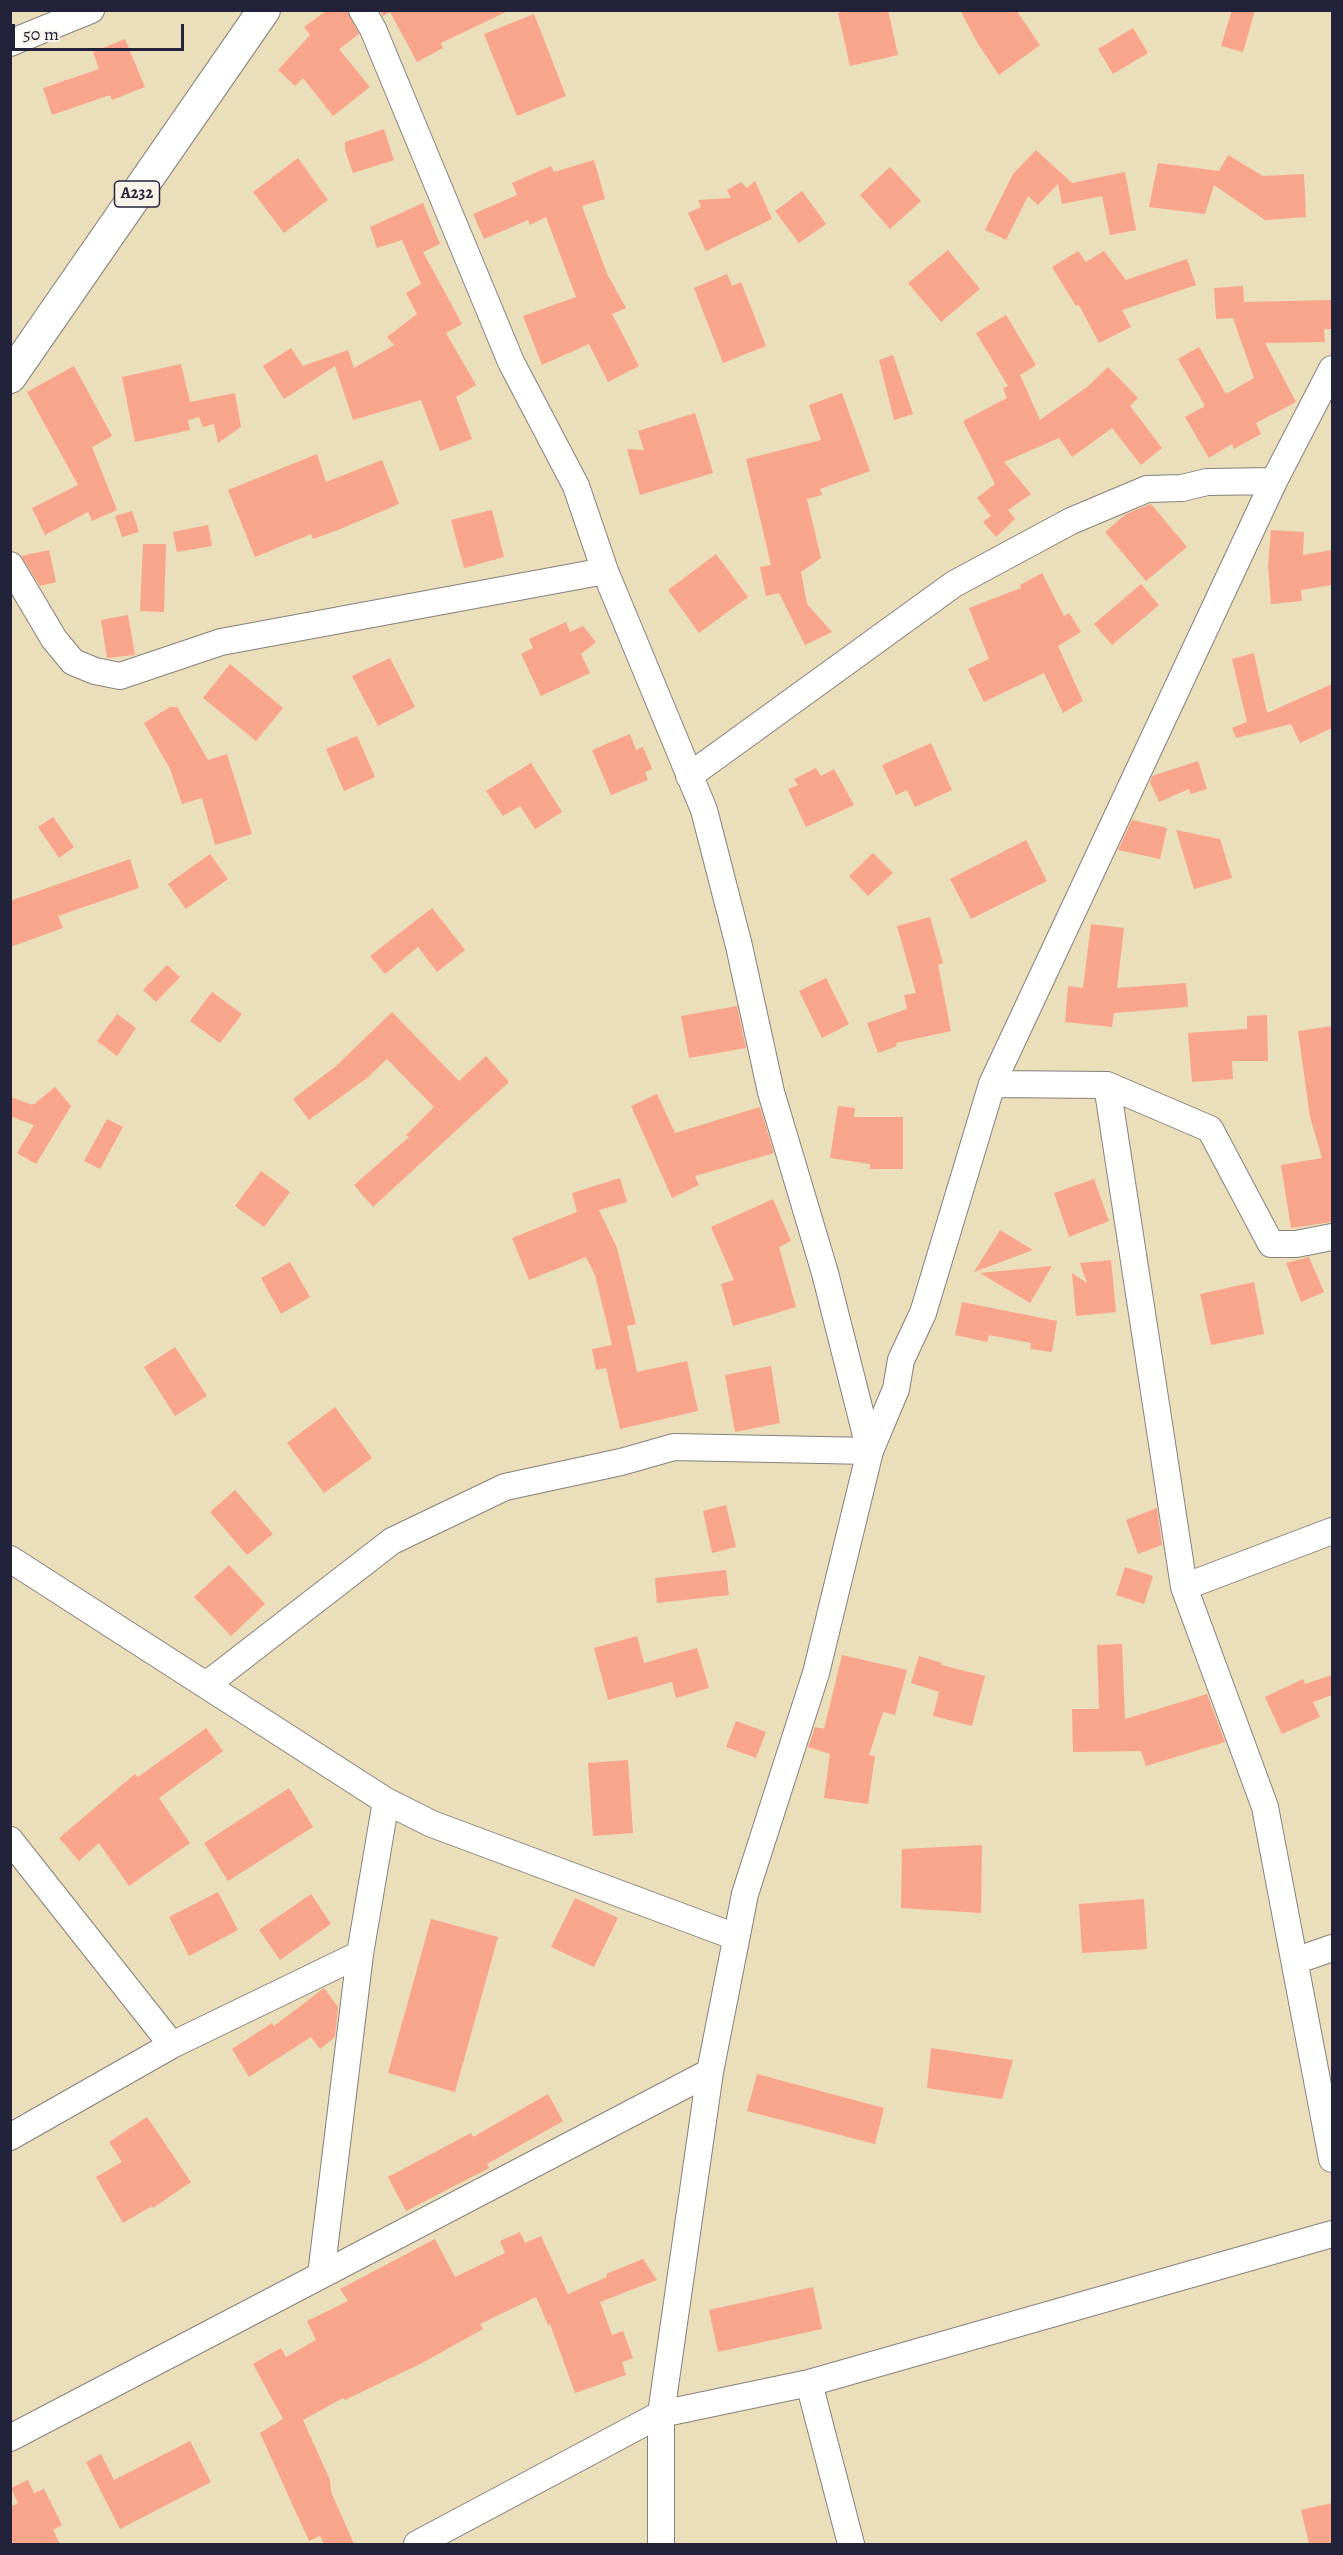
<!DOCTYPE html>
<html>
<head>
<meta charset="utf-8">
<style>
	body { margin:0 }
	#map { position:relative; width:1343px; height:2555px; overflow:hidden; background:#ebdeba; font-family:Alegreya,serif }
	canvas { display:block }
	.frame { position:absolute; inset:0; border:12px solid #22223b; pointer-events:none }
	.scale { position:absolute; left:12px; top:24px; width:172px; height:27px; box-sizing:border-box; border:3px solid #22223b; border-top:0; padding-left:8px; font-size:18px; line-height:21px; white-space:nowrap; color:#22223b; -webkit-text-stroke:4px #f7f3e8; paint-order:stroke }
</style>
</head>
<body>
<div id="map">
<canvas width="1343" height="2555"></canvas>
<div class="frame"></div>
<div class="scale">50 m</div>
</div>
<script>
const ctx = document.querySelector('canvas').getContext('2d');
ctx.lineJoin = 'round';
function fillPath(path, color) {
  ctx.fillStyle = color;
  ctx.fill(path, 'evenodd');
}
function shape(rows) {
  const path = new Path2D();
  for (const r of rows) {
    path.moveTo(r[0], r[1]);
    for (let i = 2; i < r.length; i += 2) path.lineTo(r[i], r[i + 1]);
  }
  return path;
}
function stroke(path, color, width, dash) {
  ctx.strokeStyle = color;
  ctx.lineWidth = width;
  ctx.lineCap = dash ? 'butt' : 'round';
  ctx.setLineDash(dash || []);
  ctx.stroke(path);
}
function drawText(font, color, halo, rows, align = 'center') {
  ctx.font = font + ' Alegreya,serif';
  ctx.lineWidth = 6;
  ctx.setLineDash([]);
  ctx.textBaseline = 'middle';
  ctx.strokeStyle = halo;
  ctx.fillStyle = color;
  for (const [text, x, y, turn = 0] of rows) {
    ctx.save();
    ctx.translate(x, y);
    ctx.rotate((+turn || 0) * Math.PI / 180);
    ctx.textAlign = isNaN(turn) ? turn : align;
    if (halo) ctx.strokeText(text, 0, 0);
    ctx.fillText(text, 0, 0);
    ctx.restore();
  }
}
fillPath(shape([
	[327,10,347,10,359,34,339,49,370,87,333,116,303,78,295,86,278,70,310,35,304,27],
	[380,10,510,10,441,43,443,48,417,62,390,12,383,16],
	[850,10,888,10,898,55,850,66,838,13],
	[960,10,1016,10,1040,45,999,75,978,44],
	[1232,10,1255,10,1243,52,1221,46],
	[534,14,566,96,517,116,484,34],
	[1133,28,1148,53,1113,74,1098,49],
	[125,39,145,87,112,100,110,95,52,115,43,88,99,69,93,52],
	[384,129,394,160,353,173,345,150,345,142],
	[1036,150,1072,183,1125,172,1136,230,1110,235,1102,196,1062,204,1058,184,1038,205,1028,196,1006,240,985,230,1013,174],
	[1228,155,1263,176,1304,174,1306,217,1265,220,1214,185,1205,214,1149,207,1158,163,1219,171],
	[298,158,328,200,284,233,253,192],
	[594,160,605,199,582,206,607,274,626,308,612,314,639,366,608,382,589,344,542,365,523,316,576,297,546,217,530,225,528,220,484,239,473,214,517,195,512,183,551,166,554,172],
	[890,167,921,201,890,229,860,195],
	[755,181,772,219,706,251,688,213,701,207,698,200,731,198,727,190,741,182,747,188],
	[802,191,826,224,799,243,775,211],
	[423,203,440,244,423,252,462,324,446,333,476,385,456,397,472,439,440,451,421,400,353,420,335,366,284,399,263,366,291,348,303,366,348,350,354,368,394,345,387,337,417,314,406,293,421,284,402,240,377,248,370,227],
	[948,250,980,289,941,322,908,283],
	[1078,251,1086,262,1104,251,1126,280,1187,259,1196,285,1122,310,1131,327,1099,343,1079,305,1076,306,1052,267],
	[727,274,732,286,741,282,766,346,723,363,694,288],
	[1243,286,1244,302,1332,300,1332,329,1324,329,1325,342,1265,343,1296,402,1256,423,1261,434,1234,449,1232,444,1209,458,1185,417,1205,406,1178,359,1199,347,1226,394,1254,378,1233,318,1216,319,1214,288],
	[1006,315,1036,365,1020,375,1040,420,1087,387,1108,367,1138,398,1130,406,1162,448,1141,465,1112,428,1072,457,1059,438,1004,462,1031,494,1008,510,1015,519,996,537,983,522,991,516,977,498,995,484,963,421,1007,398,1003,388,1008,386,976,333],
	[893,355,913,414,894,420,879,360],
	[181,364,190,402,235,393,241,427,218,443,214,424,203,427,199,417,188,420,190,430,135,442,122,377],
	[74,366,112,436,92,447,117,510,92,521,88,512,45,535,32,508,78,485,27,392],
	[842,393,870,471,820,489,822,495,807,499,821,558,801,572,807,604,832,632,805,645,779,593,766,596,760,567,771,565,746,459,821,440,809,405],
	[695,413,713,473,640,495,627,449,644,450,638,431],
	[317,454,326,482,382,460,399,504,338,530,313,539,311,534,255,557,228,490],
	[1151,504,1187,547,1146,581,1105,532,1126,514],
	[492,510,504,557,464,568,451,520],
	[132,511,139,532,122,537,115,516],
	[208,525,212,546,177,552,173,532],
	[1271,530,1304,532,1303,555,1332,550,1332,585,1301,590,1302,601,1271,604,1268,566],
	[143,544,166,544,164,612,140,611],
	[49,550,56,582,40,586,21,556],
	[716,554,748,597,699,633,668,590],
	[1042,573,1064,616,1069,613,1081,632,1058,646,1083,701,1063,713,1044,673,984,702,968,669,989,659,969,608,1021,588,1020,585],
	[1141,584,1159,605,1112,645,1094,624],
	[128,615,135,655,107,658,101,620],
	[566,622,570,632,583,626,596,642,581,654,590,673,541,696,521,654,533,648,529,639],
	[1254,653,1267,713,1332,684,1332,728,1300,743,1291,724,1236,738,1232,728,1247,722,1232,659],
	[390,658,415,707,378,726,352,676],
	[230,664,283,708,256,741,203,698],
	[170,707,177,707,208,760,227,754,252,834,215,845,202,798,182,804,170,769,144,723],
	[630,734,636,750,643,747,652,769,645,772,648,780,611,795,592,750],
	[357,736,375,777,344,791,326,749],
	[931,743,952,790,915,807,907,790,896,795,882,765],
	[1198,761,1207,789,1191,794,1189,789,1159,802,1150,782,1152,776],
	[531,763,562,812,535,829,520,806,503,816,486,791],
	[816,768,821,776,834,769,854,805,806,827,788,789,798,785,794,779],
	[53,817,74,847,59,858,38,827],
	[1132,820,1167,828,1160,859,1118,850],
	[1176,830,1220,839,1232,878,1194,889],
	[1026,840,1047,881,971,919,950,879],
	[873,853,893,873,868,896,849,876],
	[210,854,228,879,186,909,168,884],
	[130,859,139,888,58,916,63,928,10,947,10,901],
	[432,908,465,950,437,972,418,947,385,974,370,956],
	[930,917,943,963,938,965,951,1031,896,1043,897,1046,878,1053,867,1023,907,1009,904,995,916,993,897,926],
	[1091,924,1124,928,1117,988,1186,983,1188,1007,1114,1013,1112,1027,1065,1022,1068,986,1083,988],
	[167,965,180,977,156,1002,143,990],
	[826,978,849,1024,822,1038,799,991],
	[212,992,242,1014,220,1043,190,1021],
	[737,1006,746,1048,689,1058,681,1016],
	[392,1012,459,1081,486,1056,509,1082,373,1207,354,1185,409,1137,406,1135,434,1107,387,1059,367,1078,309,1120,293,1099,335,1067],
	[117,1014,136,1028,117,1056,97,1041],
	[1267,1015,1268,1061,1232,1061,1233,1079,1192,1082,1188,1033,1247,1029,1247,1016],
	[1332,1026,1332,1222,1291,1228,1281,1165,1322,1158,1310,1117,1298,1031],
	[55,1087,71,1106,36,1164,17,1153,34,1125,10,1116,10,1097,33,1105],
	[657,1094,675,1133,760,1107,774,1153,695,1176,699,1185,672,1198,631,1106],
	[838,1106,855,1108,854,1117,903,1117,903,1169,870,1169,870,1164,830,1158],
	[107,1119,123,1127,100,1169,84,1161],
	[261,1171,290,1192,264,1227,235,1206],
	[620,1178,627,1202,599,1210,617,1248,636,1324,627,1326,637,1372,687,1361,698,1411,620,1429,606,1368,596,1370,592,1349,612,1345,595,1275,586,1257,529,1280,512,1238,577,1212,572,1193],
	[1094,1179,1109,1221,1069,1237,1054,1193],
	[773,1199,791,1241,779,1247,796,1307,733,1326,721,1284,734,1280,711,1227],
	[1000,1230,1033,1250,974,1272],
	[1309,1257,1324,1292,1301,1302,1286,1263],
	[1111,1260,1116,1312,1076,1316,1072,1273,1087,1283,1080,1263],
	[290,1262,310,1297,281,1314,261,1278],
	[1052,1266,1030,1303,980,1273],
	[1254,1282,1264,1334,1211,1345,1200,1294],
	[962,1302,1057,1321,1052,1352,1030,1349,1031,1343,989,1335,987,1342,955,1335],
	[175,1347,207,1396,175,1416,144,1367],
	[771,1366,780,1423,735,1432,725,1375],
	[335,1407,372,1458,324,1493,287,1443],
	[235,1490,273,1534,247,1555,210,1512],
	[726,1505,736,1547,712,1553,703,1511],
	[1157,1508,1162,1545,1138,1554,1126,1520],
	[229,1565,265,1604,231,1636,194,1597],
	[1125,1567,1153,1576,1144,1604,1116,1595],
	[726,1570,729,1595,657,1603,655,1578],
	[637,1636,644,1663,697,1648,709,1688,676,1698,672,1682,608,1700,594,1648],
	[1122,1644,1125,1719,1207,1694,1225,1742,1146,1766,1141,1751,1073,1752,1072,1709,1099,1709,1097,1645],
	[842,1655,907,1670,895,1715,883,1712,869,1755,875,1756,868,1804,824,1798,830,1754,808,1747,815,1727,824,1729],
	[919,1656,942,1663,941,1665,985,1676,972,1726,933,1716,939,1692,911,1683],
	[1332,1675,1332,1695,1313,1702,1320,1717,1282,1734,1265,1697,1303,1679,1305,1684],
	[736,1721,766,1732,756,1758,726,1747],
	[206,1728,223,1751,159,1798,190,1843,129,1886,99,1843,79,1861,59,1838,135,1774,138,1777],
	[628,1760,633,1833,593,1836,588,1763],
	[289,1788,313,1827,228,1881,204,1843],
	[982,1845,981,1913,901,1908,902,1849],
	[218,1892,238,1930,189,1956,169,1917],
	[311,1894,331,1924,280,1960,259,1930],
	[575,1898,618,1918,594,1967,551,1947],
	[1144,1899,1147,1949,1082,1953,1079,1904],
	[431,1919,498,1937,455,2092,388,2073],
	[324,1988,338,2007,335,2037,320,2049,311,2037,249,2077,232,2049,272,2023,274,2026],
	[931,2048,1013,2060,1002,2099,927,2088],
	[757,2074,884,2108,875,2144,747,2111],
	[548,2094,563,2121,487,2164,489,2168,406,2211,388,2177,471,2133,473,2137],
	[147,2117,191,2182,153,2208,152,2206,123,2223,96,2177,122,2162,109,2142],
	[520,2232,525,2243,541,2236,568,2294,607,2277,606,2274,643,2259,657,2280,600,2302,612,2335,623,2331,633,2358,622,2362,626,2375,575,2393,550,2324,548,2325,536,2297,480,2324,483,2329,422,2363,345,2400,343,2398,303,2420,330,2480,331,2492,354,2544,324,2544,320,2536,309,2541,260,2433,283,2419,253,2364,281,2348,286,2357,316,2340,307,2321,348,2301,340,2289,435,2239,455,2277,505,2253,500,2241],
	[813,2287,822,2329,718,2352,709,2310],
	[190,2441,211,2482,120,2529,86,2462,101,2454,114,2480],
	[28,2480,34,2493,44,2489,62,2525,53,2530,60,2544,14,2544,10,2537,10,2507,18,2503,11,2488],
	[1332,2503,1332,2544,1309,2544,1301,2510]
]), '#f9a58b');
const minor = shape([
	[10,43,91,10],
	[10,565,54,639,73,662,95,671,120,676,221,642,605,571],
	[689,776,954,584,1071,521,1147,489,1182,488,1207,482,1274,481],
	[992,1084,1107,1085,1210,1129,1271,1244,1296,1244,1332,1237],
	[1107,1085,1184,1587,1265,1807,1332,2159],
	[10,1559,386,1801,432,1824,736,1937],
	[1184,1587,1332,1531],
	[206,1685,392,1541,505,1487,621,1462,674,1447,870,1451,825,1273,771,1092,739,946,704,810,605,571,576,486,511,362,373,29,362,10],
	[10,1840,172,2045],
	[1295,1961,1332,1948],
	[10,2137,172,2045,360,1954],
	[321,2275,360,1954,386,1801],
	[809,2383,851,2544],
	[10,2438,710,2072],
	[417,2544,661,2414,809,2383,1332,2234],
	[661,2544,661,2414,710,2072,745,1894,816,1673,870,1451,896,1389,901,1360,923,1313,992,1084,1274,481,1332,369]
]);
const major = shape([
	[10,377,264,10]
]);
stroke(minor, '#86807a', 28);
stroke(major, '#86807a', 34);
stroke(minor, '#fff', 26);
stroke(major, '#fff', 32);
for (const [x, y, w] of [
	[137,194,45]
]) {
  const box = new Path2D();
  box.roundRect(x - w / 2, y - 13, w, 26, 4.5);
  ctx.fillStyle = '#f7f3e8';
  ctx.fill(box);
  stroke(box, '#22223b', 1.5);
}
drawText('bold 16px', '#22223b', null, [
	["A232",137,194]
]);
</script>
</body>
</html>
